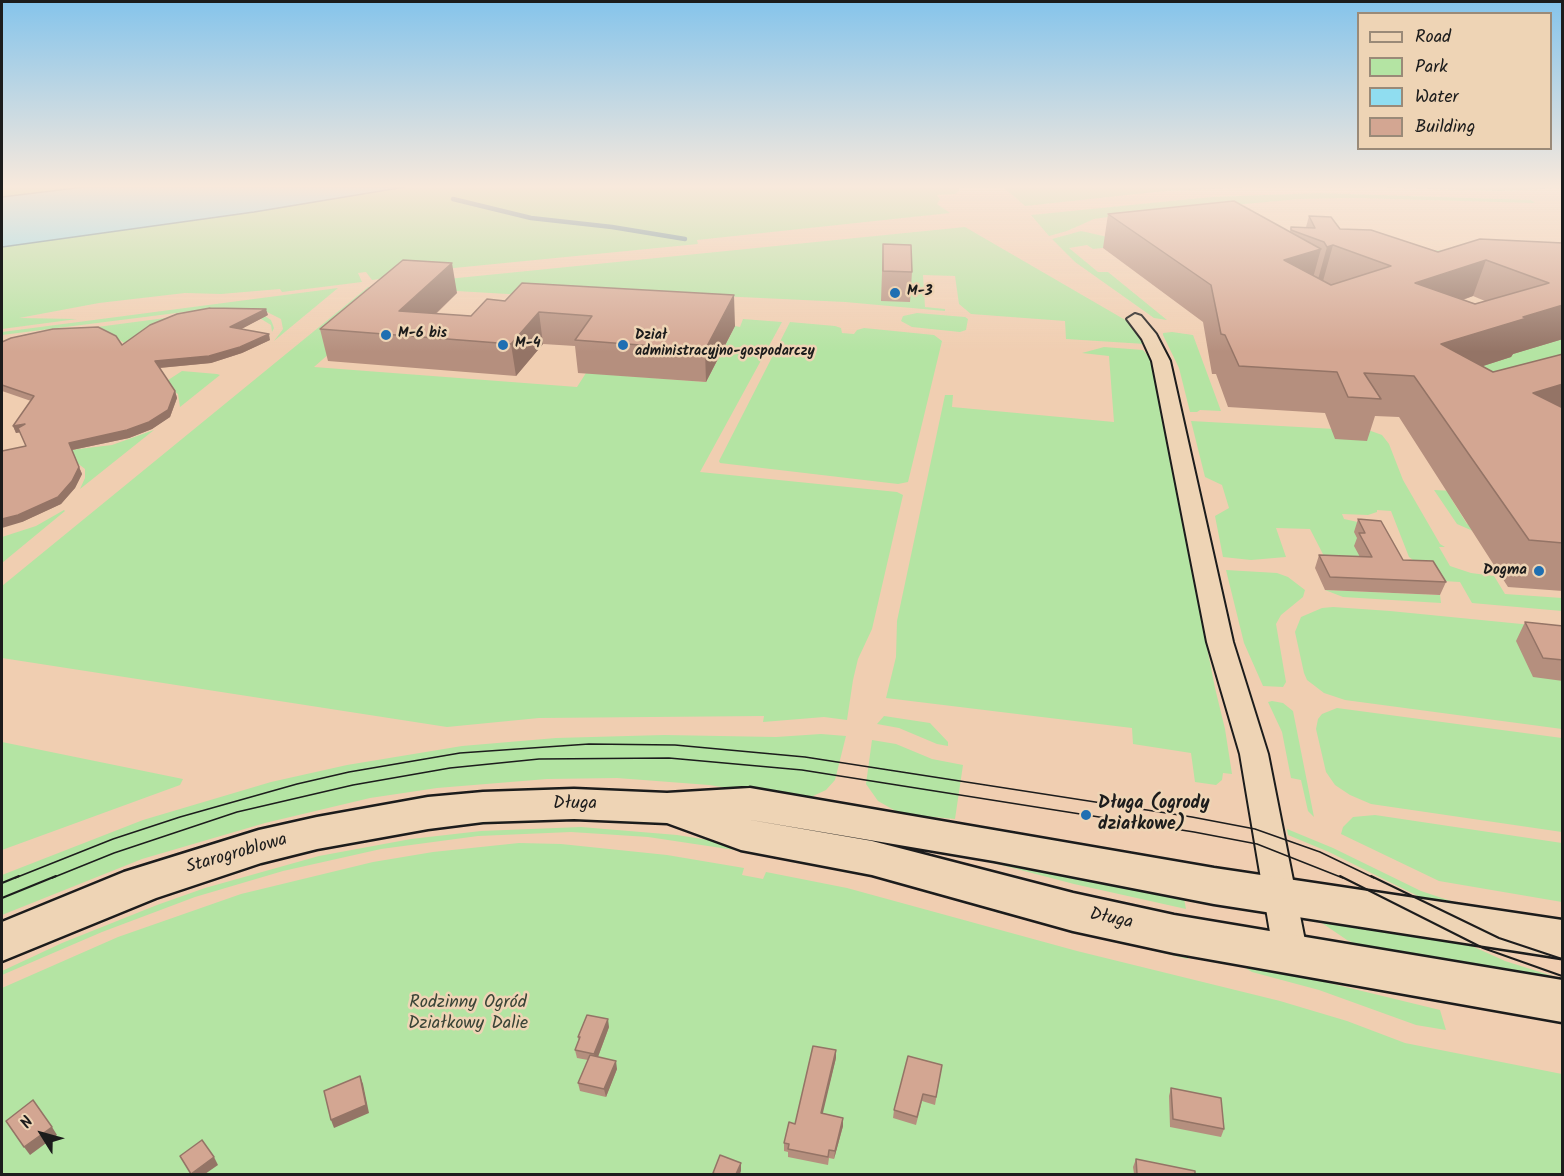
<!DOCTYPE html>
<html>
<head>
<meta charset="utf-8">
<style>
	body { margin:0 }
	#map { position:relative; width:1564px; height:1176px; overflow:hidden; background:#f0ceb1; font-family:Kalam,sans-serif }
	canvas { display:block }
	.frame { position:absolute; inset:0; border:3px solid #1c1c1c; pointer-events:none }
	.legend { position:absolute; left:1357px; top:12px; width:195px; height:138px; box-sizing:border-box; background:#eed4b5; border:2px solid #9a8a78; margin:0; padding:8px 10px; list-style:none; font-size:18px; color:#1c1c1c }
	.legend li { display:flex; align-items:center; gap:12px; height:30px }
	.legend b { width:30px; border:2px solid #9a8a78 }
	.north { position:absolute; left:12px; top:1104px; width:60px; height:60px; -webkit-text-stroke:4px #eed4b5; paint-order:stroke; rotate:307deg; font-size:16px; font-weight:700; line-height:24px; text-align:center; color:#1c1c1c }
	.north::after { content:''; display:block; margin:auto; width:21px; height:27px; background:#1c1c1c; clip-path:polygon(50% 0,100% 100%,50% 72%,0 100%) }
</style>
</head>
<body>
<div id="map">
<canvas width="1564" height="1176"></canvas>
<div class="frame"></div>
<ul class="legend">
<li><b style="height:8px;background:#eed4b5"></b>Road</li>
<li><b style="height:16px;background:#b4e4a3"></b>Park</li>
<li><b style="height:16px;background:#90ddf0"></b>Water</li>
<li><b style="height:16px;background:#d3a692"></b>Building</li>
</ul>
<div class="north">N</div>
</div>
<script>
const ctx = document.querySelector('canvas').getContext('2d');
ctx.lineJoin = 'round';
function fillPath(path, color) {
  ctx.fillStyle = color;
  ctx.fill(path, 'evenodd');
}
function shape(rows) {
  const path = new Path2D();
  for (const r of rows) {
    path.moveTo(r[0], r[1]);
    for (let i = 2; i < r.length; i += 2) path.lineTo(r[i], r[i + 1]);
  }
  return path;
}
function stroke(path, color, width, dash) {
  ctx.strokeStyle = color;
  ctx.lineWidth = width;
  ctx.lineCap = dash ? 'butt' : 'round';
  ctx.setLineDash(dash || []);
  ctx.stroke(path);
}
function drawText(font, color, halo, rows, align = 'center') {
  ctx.font = font + ' Kalam,sans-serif';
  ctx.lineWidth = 5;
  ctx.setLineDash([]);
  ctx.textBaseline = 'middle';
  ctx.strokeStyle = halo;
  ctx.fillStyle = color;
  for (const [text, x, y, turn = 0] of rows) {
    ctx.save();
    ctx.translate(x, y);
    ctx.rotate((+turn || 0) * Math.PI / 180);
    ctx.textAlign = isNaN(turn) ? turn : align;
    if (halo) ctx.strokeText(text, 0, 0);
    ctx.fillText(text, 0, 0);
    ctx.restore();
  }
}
fillPath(shape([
	[2,187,84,187,2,197],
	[405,187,958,187,960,190,955,194,937,195,940,199,937,204,950,213,697,240,698,244,454,268,372,280,366,272,358,273,362,282,282,292,280,289,221,294,185,293,99,303,19,318,77,319,2,329,2,247,254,212],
	[1003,187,1257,187,1165,191,1025,206],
	[1365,187,1562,187,1562,188,1500,191],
	[1320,193,1531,200,1535,203,1355,198,1299,199,1223,206,1276,245,1546,254,1547,259,1421,255,1425,259,1396,258,1392,254,1290,248,1267,251,1258,236,1235,222,1208,214,1178,210,1149,211,1094,219,1067,231,1049,236,1031,215,1211,197],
	[965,227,1127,321,1141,335,1145,344,1066,339,1065,321,971,314,959,304,955,276,923,275,925,307,945,309,945,311,845,302,678,294,560,297,404,288,314,367,577,387,586,373,706,382,735,326,740,327,743,319,782,322,700,472,897,492,903,495,872,629,858,659,853,680,847,720,824,717,763,722,764,716,539,718,447,727,2,658,2,586,368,287],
	[1081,231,1139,244,1093,249,1087,245,1069,248,1098,272,1108,272,1167,320,1154,318,1075,262,1052,239],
	[338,288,274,341,283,329,281,319,267,312,244,308,216,308,2,335,2,332],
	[211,312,262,314,271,320,274,328,272,332,271,325,258,317,124,343,117,338,44,334],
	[917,313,965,317,968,319,966,330,960,332,912,327,901,321,903,316],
	[790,322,835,326,841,328,842,333,854,334,857,330,864,328,934,335,942,341,908,482,898,484,720,463,719,461],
	[1172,332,1193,335,1221,411,1200,410,1197,412,1190,412,1179,368,1163,335,1163,333],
	[1444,336,1507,355,1562,338,1562,360,1472,384],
	[1104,347,1143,350,1150,358,1215,688,1225,729,1232,774,1223,773,1222,780,1216,785,1195,782,1191,753,1133,744,1132,728,886,698,896,657,897,621,945,395,953,395,952,407,1114,422,1109,356,1082,353],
	[182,371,217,374,220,375,180,407,178,394,162,384],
	[1191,421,1371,431,1382,435,1389,444,1403,480,1440,544,1445,547,1439,547,1450,566,1471,573,1494,576,1505,594,1562,598,1562,611,1472,603,1460,582,1443,581,1409,557,1391,511,1377,510,1377,512,1368,515,1342,514,1344,519,1367,524,1393,555,1326,560,1310,529,1276,528,1286,557,1251,560,1223,557,1215,516,1229,508,1222,485,1205,477],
	[154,430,80,489,85,478,85,469,62,451,112,445],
	[1434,490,1560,496,1452,500,1467,524,1511,527,1473,531,1457,524],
	[64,510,65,511,2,563,2,537,36,526],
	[1226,570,1277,573,1288,577,1305,590,1303,597,1281,615,1276,624,1286,682,1283,687,1263,686,1244,643],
	[1325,590,1440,595,1441,603,1343,597],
	[1333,607,1390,611,1562,628,1562,729,1345,700,1324,693,1307,680,1304,673,1295,632,1301,617,1322,608],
	[1272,701,1283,703,1293,711,1314,817,1308,811,1301,780,1291,778,1282,732,1268,702],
	[1337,708,1562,738,1562,832,1371,804,1350,795,1335,785,1326,772,1316,729,1318,719,1322,714],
	[884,716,930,723,948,742,948,746,937,744,899,728,877,724],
	[821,734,846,736,835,780,826,790,811,797,799,799,709,785,617,778,547,779,437,788,370,798,265,823,142,859,2,915,2,875,143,820,271,782,347,765,462,746,556,738,664,735,776,737],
	[872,740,896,744,932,759,963,765,955,819,901,814,878,801,866,784],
	[2,742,183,779,180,785,2,850],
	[1375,815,1562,843,1562,902,1439,881,1341,834,1343,827,1353,817],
	[581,827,677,835,740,845,748,852,648,837,571,832,478,836,381,849,283,871,195,897,102,932,2,975,2,971,62,943,157,905,205,888,319,856,411,839,481,831],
	[1287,829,1333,848,1421,891,1454,902,1562,920,1562,925,1438,906,1329,852,1288,835],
	[519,843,561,844,667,855,744,868,742,875,763,879,766,872,847,888,1077,951,1280,1001,1347,1021,1405,1043,1562,1074,1562,1174,2,1174,2,988,118,937,241,894,373,862,433,852],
	[781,854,827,862,1188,953,1188,959,1007,915,866,875,774,857],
	[990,859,1183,893,1186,909,1074,884,990,862],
	[1316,919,1452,937,1505,961,1562,979,1562,984,1400,958,1365,948,1347,940],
	[1243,962,1440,1010,1446,1030,1416,1025,1319,990,1252,972,1247,969]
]), '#b4e4a3');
const water = shape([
	[84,187,405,187,254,212,2,247,2,197,84,187]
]);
fillPath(water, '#90ddf0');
stroke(water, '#62909b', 1.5);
stroke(shape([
	[453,199,531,218,612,227,685,239]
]), '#62909b', 4.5);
const street = shape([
	[1135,314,1141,316,1156,334,1170,361,1233,642,1268,754,1308,956,1303,966,1291,971,1279,966,1274,956,1240,754,1207,642,1152,361,1142,339,1127,319,1135,314]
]);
const secondary = shape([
	[750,788,1214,868,1562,920,1562,958,1214,904,994,861,745,819,872,841,1073,893,1174,915,1562,980,1562,1022,1174,953,1073,931,872,875,741,850,667,823,574,819,483,822,428,829,317,849,261,863,156,898,2,961,2,922,124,872,259,830,317,817,428,797,483,792,574,789,667,793,750,788]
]);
stroke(street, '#1c1c1c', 4);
stroke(secondary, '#1c1c1c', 5);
fillPath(street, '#eed4b5');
fillPath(secondary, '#eed4b5');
stroke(shape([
	[15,878,113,839,180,817,297,784,349,772,460,753,589,744,675,745,805,757,1192,817,1255,829,1320,852,1374,878],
	[52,878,114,853,237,812,353,785,450,768,539,759,669,758,802,770,1194,832,1257,844,1343,878]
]), '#1c1c1c', 1.5);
stroke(shape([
	[1340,876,1483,948,1562,976],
	[1371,876,1499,938,1562,959],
	[2,883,19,876],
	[2,898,56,876]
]), '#1c1c1c', 2);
fillPath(shape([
	[1108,214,1290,232,1291,227,1306,227,1309,216,1340,229,1438,252,1563,243,1563,339,1513,354,1511,357,1483,366,1493,372,1563,354,1563,591,1508,587,1399,417,1375,416,1367,441,1335,439,1325,413,1228,407,1216,374,1212,374,1203,322,1103,248],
	[1473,296,1485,301,1475,304,1463,300],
	[883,244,912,272,910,302,881,301],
	[457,293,436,314,471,316,487,299,735,326,706,382,578,373,575,346,543,344,516,376,328,361,320,329],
	[268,315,241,329,270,340,242,353,211,363,160,368,175,391,177,398,170,417,152,429,129,438,72,450,82,474,75,488,61,504,22,522,26,446,20,432,16,433,13,426,31,401,2,391,2,342,122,345],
	[1358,519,1403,560,1446,582,1440,595,1325,590,1315,568,1319,555,1360,557,1354,546,1357,538,1354,532],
	[1525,622,1563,626,1563,681,1533,677,1516,641],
	[609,1027,598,1057,617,1069,606,1097,580,1091,578,1083,588,1060,577,1058,575,1050,579,1041,578,1037],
	[836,1058,822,1113,843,1118,843,1126,834,1159,829,1158,828,1165,788,1157,788,1152,784,1151,784,1143,795,1124],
	[942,1065,935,1105,922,1101,916,1125,893,1118,894,1110],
	[1171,1088,1224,1129,1221,1137,1170,1127,1169,1096],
	[1136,1159,1195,1174,1134,1174,1133,1167]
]), '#b58f7e');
fillPath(shape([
	[1333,245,1323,281,1317,283,1327,247],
	[1321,249,1311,285,1284,260],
	[1486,260,1473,296,1403,320,1415,283],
	[452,263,457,293,412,336,399,311],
	[734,295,735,326,706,382,705,350],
	[1563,305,1563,339,1513,354,1511,357,1427,384,1441,344,1523,317],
	[266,309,268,315,232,334,230,327],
	[539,312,543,344,516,376,511,344],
	[269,334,270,340,242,353,211,363,158,368,155,361],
	[1563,384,1563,421,1533,393],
	[175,391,177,398,170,417,152,429,129,438,72,450,69,443],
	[25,424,28,431,16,433,13,426],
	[79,467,82,474,75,488,61,504,22,522,2,528,2,519],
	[608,1019,609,1027,596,1062,594,1054],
	[836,1050,836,1058,821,1121,821,1113],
	[616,1061,617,1069,606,1097,604,1089],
	[360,1076,363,1084,369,1113,334,1128,331,1120],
	[843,1118,843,1126,834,1159,835,1151],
	[52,1127,57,1135,30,1155,24,1147],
	[214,1157,218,1165,205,1174,191,1174],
	[741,1163,741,1171,740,1174,736,1174]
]), '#947466');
const building = shape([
	[1234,201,1321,249,1284,260,1331,285,1391,266,1333,245,1327,247,1324,242,1291,230,1291,227,1315,228,1309,216,1331,217,1340,229,1371,230,1438,252,1480,239,1563,243,1563,305,1523,317,1527,318,1441,344,1493,372,1563,354,1563,384,1533,393,1563,408,1563,543,1529,540,1414,376,1364,373,1381,399,1348,397,1337,372,1239,366,1225,335,1221,334,1211,285,1108,214,1234,201],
	[1486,260,1549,283,1475,304,1415,283,1486,260],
	[883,244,911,245,912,272,883,271,883,244],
	[403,260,452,263,399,311,471,316,487,299,505,301,522,283,734,295,705,350,575,340,592,316,539,312,511,344,320,329,403,260],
	[210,308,266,309,230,327,269,334,240,347,209,356,155,361,175,391,168,410,149,422,127,430,69,443,79,467,72,481,58,497,18,515,2,519,2,451,26,446,18,428,25,424,13,426,34,396,2,385,2,342,11,338,53,329,98,327,116,336,122,345,150,325,177,314,210,308],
	[1358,519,1381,521,1403,560,1433,561,1446,582,1330,577,1319,555,1372,557,1359,533,1365,533,1358,519],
	[1525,622,1563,626,1563,660,1543,658,1525,622],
	[587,1015,608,1019,594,1054,575,1050,580,1037,578,1037,587,1015],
	[813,1046,836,1050,821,1113,843,1118,835,1151,829,1150,828,1157,788,1149,789,1144,784,1143,789,1122,795,1124,813,1046],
	[590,1055,616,1061,604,1089,578,1083,590,1055],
	[908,1056,942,1065,936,1097,923,1094,917,1117,894,1110,908,1056],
	[360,1076,366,1105,331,1120,324,1091,360,1076],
	[1171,1088,1221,1098,1224,1129,1173,1119,1171,1088],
	[33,1100,52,1127,24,1147,6,1121,33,1100],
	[202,1140,214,1157,191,1174,180,1156,202,1140],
	[720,1155,741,1163,736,1174,716,1174,713,1173,720,1155],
	[1136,1159,1195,1171,1195,1174,1137,1174,1136,1159]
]);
fillPath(building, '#d3a692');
stroke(building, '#947466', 1.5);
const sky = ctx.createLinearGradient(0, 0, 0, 352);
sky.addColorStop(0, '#85c4eb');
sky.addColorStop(0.53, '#f8e9dc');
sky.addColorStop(1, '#f8e9dc00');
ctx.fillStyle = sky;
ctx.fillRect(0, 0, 1564, 352);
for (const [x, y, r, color] of [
	[895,293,6,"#1f6fb2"],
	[386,335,6,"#1f6fb2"],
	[503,345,6,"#1f6fb2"],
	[623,345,6,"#1f6fb2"],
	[1539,571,6,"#1f6fb2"],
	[1086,815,6,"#1f6fb2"]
]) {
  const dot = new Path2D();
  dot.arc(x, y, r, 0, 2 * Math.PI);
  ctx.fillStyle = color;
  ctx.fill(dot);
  stroke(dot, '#eed4b5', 2);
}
drawText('bold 14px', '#1c1c1c', '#eed4b5', [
	["M-3",907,293],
	["M-6 bis",398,335],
	["Dział",635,337],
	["administracyjno-gospodarczy",635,353],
	["M-4",515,345]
], 'left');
drawText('bold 15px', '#1c1c1c', '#eed4b5', [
	["Dogma",1527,571]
], 'right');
drawText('18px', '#1c1c1c', '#eed4b5', [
	["Długa",575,805],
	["Starogroblowa",237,855,-16],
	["Długa",1111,920,12]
]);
drawText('bold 18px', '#1c1c1c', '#eed4b5', [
	["Długa (ogrody",1098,805],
	["działkowe)",1098,826]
], 'left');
drawText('18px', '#3a4437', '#eed4b5', [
	["Rodzinny Ogród",468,1004],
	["Działkowy Dalie",468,1025]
]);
</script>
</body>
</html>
